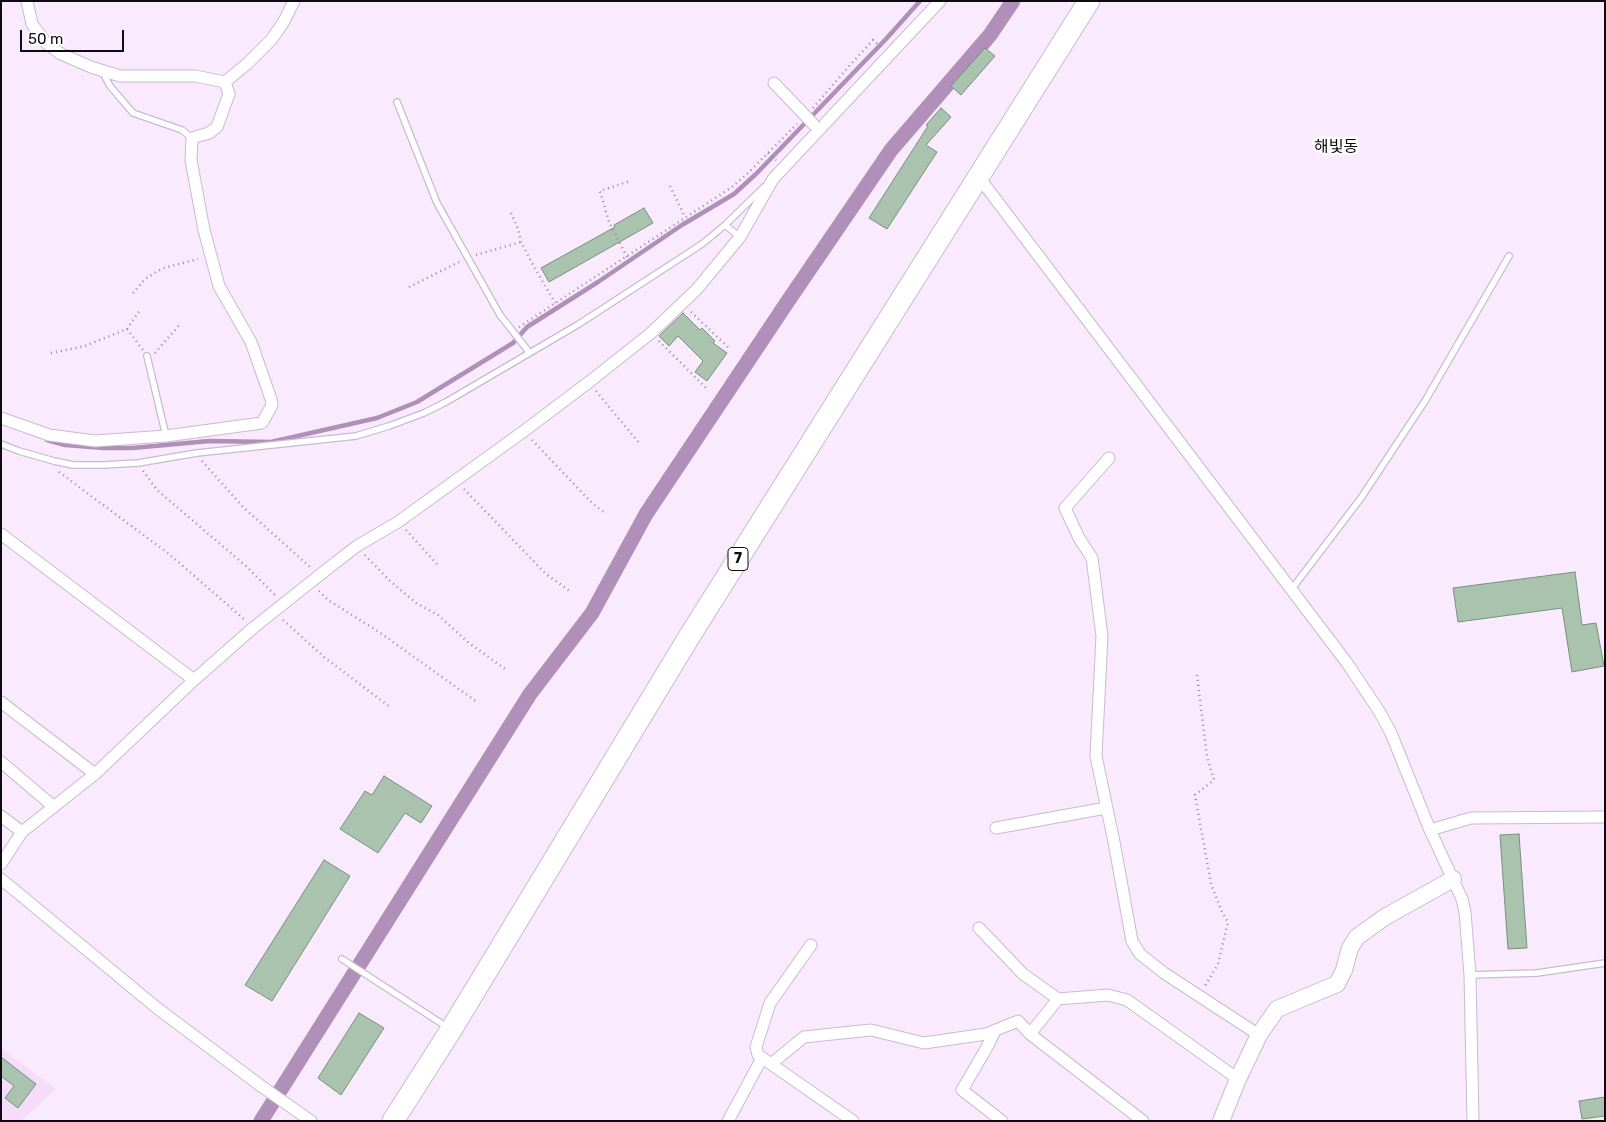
<!DOCTYPE html>
<html>
<head>
<meta charset="utf-8">
<style>
	body { margin:0 }
	#map { position:relative; width:1606px; height:1122px; overflow:hidden; background:#faeafe; font-family:Rubik,sans-serif }
	canvas { display:block }
	.frame { position:absolute; inset:0; border:2px solid #0f0911; pointer-events:none }
	.scale { position:absolute; left:20px; top:30px; width:104px; height:22px; box-sizing:border-box; border:2px solid #0f0911; border-top:0; padding-left:6px; font-size:15px; line-height:18px; white-space:nowrap; color:#0f0911; -webkit-text-stroke:4px #fff; paint-order:stroke }
</style>
</head>
<body>
<div id="map">
<canvas width="1606" height="1122"></canvas>
<div class="frame"></div>
<div class="scale">50 m</div>
</div>
<script>
const ctx = document.querySelector('canvas').getContext('2d');
ctx.lineJoin = 'round';
function fillPath(path, color) {
  ctx.fillStyle = color;
  ctx.fill(path, 'evenodd');
}
function shape(rows) {
  const path = new Path2D();
  for (const r of rows) {
    path.moveTo(r[0], r[1]);
    for (let i = 2; i < r.length; i += 2) path.lineTo(r[i], r[i + 1]);
  }
  return path;
}
function stroke(path, color, width, dash) {
  ctx.strokeStyle = color;
  ctx.lineWidth = width;
  ctx.lineCap = dash ? 'butt' : 'round';
  ctx.setLineDash(dash || []);
  ctx.stroke(path);
}
function drawText(font, color, halo, rows, align = 'center') {
  ctx.font = font + ' Rubik,"Noto Sans KR",sans-serif';
  ctx.lineWidth = 5;
  ctx.setLineDash([]);
  ctx.textBaseline = 'middle';
  ctx.strokeStyle = halo;
  ctx.fillStyle = color;
  for (const [text, x, y, turn = 0] of rows) {
    ctx.save();
    ctx.translate(x, y);
    ctx.rotate((+turn || 0) * Math.PI / 180);
    ctx.textAlign = isNaN(turn) ? turn : align;
    if (halo) ctx.strokeText(text, 0, 0);
    ctx.fillText(text, 0, 0);
    ctx.restore();
  }
}
fillPath(shape([
	[1,1048,56,1089,21,1121,1,1121]
]), '#f5dcfb');
stroke(shape([
	[47,440,65,445,104,448,133,448,209,441,271,442,377,418,417,402,513,343,527,327,598,282,682,225,734,194,756,174,886,39,920,1]
]), '#b090b8', 4.5);
stroke(shape([
	[261,1121,530,694,592,613,646,514,788,301,891,150,990,35,1013,1]
]), '#b090b8', 15);
const building = shape([
	[985,48,995,56,961,95,951,86,985,48],
	[941,108,951,117,926,145,937,152,887,229,869,218,928,126,926,125,941,108],
	[644,208,653,223,549,282,541,268,615,227,614,225,644,208],
	[683,313,700,330,702,328,715,341,713,343,727,353,707,381,695,372,703,361,678,336,669,346,659,336,683,313],
	[1575,572,1582,625,1596,623,1604,666,1572,672,1562,608,1458,622,1453,588,1575,572],
	[384,776,432,806,421,823,405,813,378,853,340,829,365,791,372,795,384,776],
	[1519,834,1527,948,1508,949,1500,835,1519,834],
	[324,860,350,876,272,1001,245,985,324,860],
	[359,1013,384,1028,341,1095,318,1078,359,1013],
	[1,1057,36,1084,18,1108,5,1098,14,1086,1,1076,1,1057],
	[1605,1097,1605,1116,1582,1119,1579,1101,1605,1097]
]);
fillPath(building, '#aac3ae');
stroke(building, '#78907c', 1);
const lane = shape([
	[102,71,110,86,133,113,182,130,192,138],
	[397,102,437,203,500,315,529,352],
	[725,225,740,237],
	[147,356,166,436],
	[1,444,19,451,54,461,73,465,104,465,138,463,197,453,356,436,389,426,424,413,446,402,579,324,702,244,725,225,764,187],
	[1291,590,1361,498,1425,401,1509,256],
	[342,959,447,1027],
	[1470,975,1537,973,1605,963]
]);
const street = shape([
	[27,1,32,24,46,43,61,54,91,67,120,76,195,76,225,82,248,63,271,40,283,23,294,1],
	[774,83,799,109],
	[978,176,1347,663,1379,711,1391,733,1430,830,1462,899,1465,912,1470,975,1473,1121],
	[1,418,49,435,95,441,166,436,262,423,272,405,271,399,251,342,219,286,204,230,191,160,192,138,209,133,217,127,229,94,225,82],
	[1109,458,1065,508,1079,538,1092,558,1102,636,1096,756,1114,842,1132,941,1140,954,1164,973,1259,1035],
	[1,534,194,680],
	[1,702,95,774],
	[1,762,54,807],
	[1,816,22,832],
	[996,828,1106,808],
	[1430,830,1471,818,1605,817],
	[1,864,22,832,95,774,194,680,253,628,331,566,357,546,398,522,524,431,589,382,651,333,697,289,740,237,773,179,940,1],
	[1,879,157,1008,261,1086,311,1121],
	[979,928,1023,974,1058,999,1108,995,1127,1000,1238,1079],
	[811,945,770,1003,756,1047,758,1055,853,1121],
	[995,1031,986,1049,962,1090,1002,1121],
	[1030,1034,1058,999],
	[771,1064,804,1037,871,1030,924,1043,986,1034,1018,1021,1030,1034,1143,1121],
	[728,1121,762,1058]
]);
const secondary = shape([
	[1221,1121,1238,1079,1259,1035,1277,1009,1337,984,1344,970,1350,948,1357,937,1385,917,1453,879]
]);
const highway = shape([
	[393,1121,451,1030,689,637,1089,1]
]);
stroke(lane, '#ccb9d1', 8);
stroke(street, '#ccb9d1', 13);
stroke(secondary, '#ccb9d1', 18);
stroke(highway, '#ccb9d1', 23);
stroke(shape([
	[813,108,850,65,873,40,881,47],
	[768,153,776,160],
	[670,186,685,217],
	[511,213,518,229,521,242,532,263,555,303],
	[476,255,521,242],
	[627,257,609,222,600,191,630,181],
	[409,287,459,262],
	[133,293,145,279,156,272,164,268,198,259],
	[691,312,730,349],
	[519,327,732,187,747,174,797,124],
	[127,329,143,350],
	[659,341,707,389],
	[51,353,85,346,127,329,140,310],
	[155,353,181,323],
	[596,391,640,444],
	[532,440,593,504,605,513],
	[202,461,243,507,310,567],
	[143,471,157,490,246,566,275,595],
	[59,472,169,554,245,620],
	[464,489,546,574,571,592],
	[406,530,437,564],
	[365,555,389,580,416,603,438,615,469,643,505,669],
	[319,591,328,600,379,632,477,702],
	[283,620,324,657,390,707],
	[1197,675,1207,757,1214,780,1195,795,1211,884,1222,912,1228,922,1218,964,1205,986]
]), '#978b9a', 2.5, [1, 4]);
stroke(lane, '#fff', 5.5);
stroke(street, '#fff', 11);
stroke(secondary, '#fff', 16);
stroke(highway, '#fff', 21);
const streetBridge = shape([
	[799,109,816,127]
]);
stroke(streetBridge, '#ccb9d1', 13, []);
stroke(streetBridge, '#fff', 11);
for (const [x, y, w] of [
	[738,559,20]
]) {
  const box = new Path2D();
  box.roundRect(x - w / 2, y - 11.5, w, 23, 4);
  ctx.fillStyle = '#fff';
  ctx.fill(box);
  stroke(box, '#0f0911', 1);
}
drawText('bold 14px', '#0f0911', null, [
	["7",738,559]
]);
drawText('16px', '#0f0911', '#fff', [
	["해빛동",1336,147]
]);
</script>
</body>
</html>
